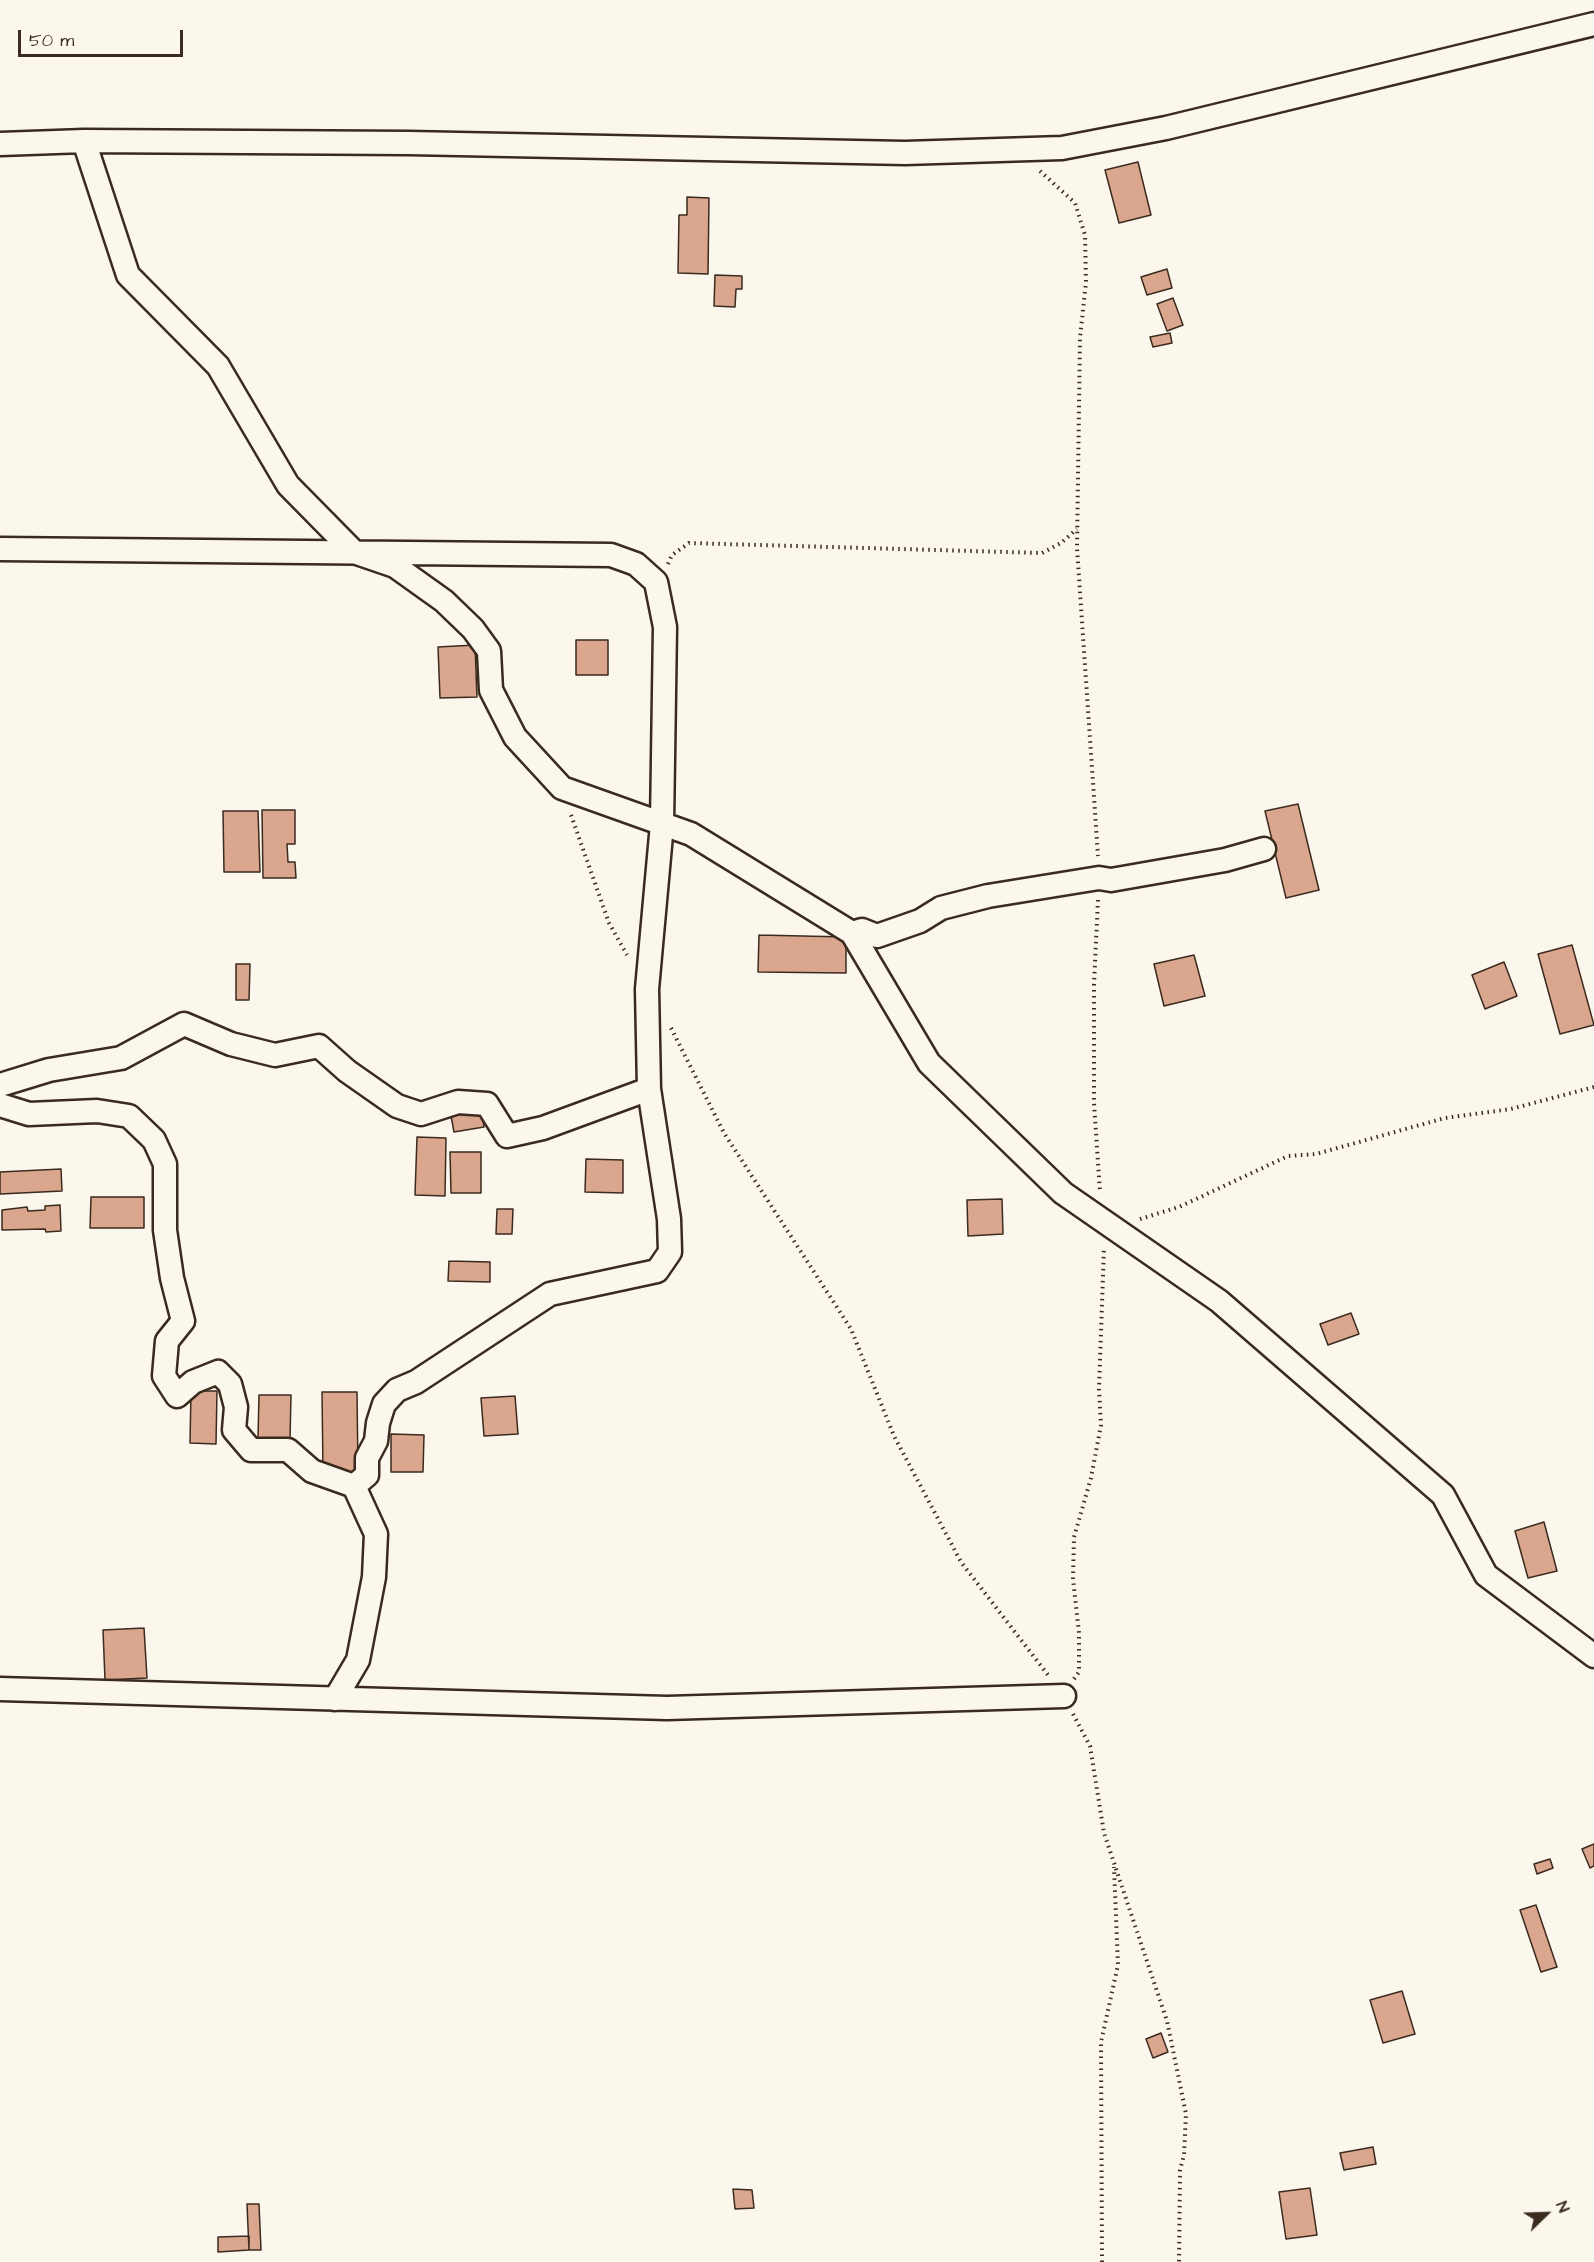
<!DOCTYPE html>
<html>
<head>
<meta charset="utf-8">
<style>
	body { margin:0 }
	#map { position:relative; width:1594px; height:2262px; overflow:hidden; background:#fbf7ec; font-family:"Architects Daughter",sans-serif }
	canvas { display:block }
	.north { position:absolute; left:1516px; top:2184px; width:60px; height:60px; -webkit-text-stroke:4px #fbf7ec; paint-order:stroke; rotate:67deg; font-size:16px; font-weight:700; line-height:24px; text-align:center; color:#3b2a1e }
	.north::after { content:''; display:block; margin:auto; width:21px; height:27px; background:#3b2a1e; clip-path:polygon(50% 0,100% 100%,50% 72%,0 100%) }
	.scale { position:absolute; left:18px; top:30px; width:165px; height:27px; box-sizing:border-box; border:3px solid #3b2a1e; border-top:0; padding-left:8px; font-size:18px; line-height:21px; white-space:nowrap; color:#3b2a1e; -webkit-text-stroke:4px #fbf7ec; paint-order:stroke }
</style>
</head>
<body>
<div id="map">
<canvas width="1594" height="2262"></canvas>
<div class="north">N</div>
<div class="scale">50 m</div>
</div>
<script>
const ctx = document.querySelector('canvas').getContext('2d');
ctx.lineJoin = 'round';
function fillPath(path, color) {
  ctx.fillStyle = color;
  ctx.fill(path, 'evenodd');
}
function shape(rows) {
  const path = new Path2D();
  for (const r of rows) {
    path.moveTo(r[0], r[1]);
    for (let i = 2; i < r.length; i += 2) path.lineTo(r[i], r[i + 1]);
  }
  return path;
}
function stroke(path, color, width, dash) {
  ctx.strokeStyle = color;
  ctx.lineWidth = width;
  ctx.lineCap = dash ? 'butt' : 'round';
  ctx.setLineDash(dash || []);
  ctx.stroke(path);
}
const building = shape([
	[1138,162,1151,215,1119,223,1105,170,1138,162],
	[687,197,709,198,708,274,678,273,679,215,687,215,687,197],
	[1167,269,1172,288,1147,295,1141,277,1167,269],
	[715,275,742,276,742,289,736,289,735,307,714,306,715,275],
	[1173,298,1183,325,1167,331,1157,304,1173,298],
	[1170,333,1172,343,1153,347,1150,337,1170,333],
	[576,640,608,640,608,675,576,675,576,640],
	[475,645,477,697,440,698,438,647,475,645],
	[1298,804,1319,890,1286,898,1265,811,1298,804],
	[262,810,295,810,295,844,287,844,288,862,295,862,296,878,263,878,262,810],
	[223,811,258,811,260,872,224,872,223,811],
	[759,935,846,937,846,973,758,972,759,935],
	[1572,945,1594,1025,1560,1034,1538,954,1572,945],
	[1194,955,1205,996,1164,1006,1154,964,1194,955],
	[1504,962,1517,996,1485,1009,1472,975,1504,962],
	[236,964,250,964,249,1000,236,1000,236,964],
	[482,1112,484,1127,454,1132,451,1116,482,1112],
	[417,1137,446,1138,445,1196,415,1195,417,1137],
	[450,1152,481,1152,481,1193,451,1193,450,1152],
	[586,1159,623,1160,623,1193,585,1192,586,1159],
	[61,1169,62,1191,0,1194,0,1172,61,1169],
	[91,1197,144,1197,144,1228,90,1228,91,1197],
	[1002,1199,1003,1234,968,1236,967,1200,1002,1199],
	[60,1205,61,1231,46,1232,45,1229,2,1230,2,1210,27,1207,28,1211,45,1210,45,1206,60,1205],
	[497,1209,513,1209,512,1234,496,1234,497,1209],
	[449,1261,490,1262,490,1282,448,1281,449,1261],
	[1351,1313,1359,1334,1328,1345,1320,1324,1351,1313],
	[191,1391,217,1391,216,1444,190,1443,191,1391],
	[322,1392,357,1392,358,1472,323,1472,322,1392],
	[259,1395,291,1395,290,1439,258,1438,259,1395],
	[515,1396,518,1434,484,1436,481,1398,515,1396],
	[391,1434,424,1435,423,1472,391,1472,391,1434],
	[1544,1522,1557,1571,1528,1578,1515,1531,1544,1522],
	[144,1628,147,1678,105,1680,103,1630,144,1628],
	[1594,1844,1594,1866,1590,1868,1582,1849,1594,1844],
	[1550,1859,1553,1868,1537,1874,1534,1864,1550,1859],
	[1536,1905,1557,1967,1541,1972,1520,1910,1536,1905],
	[1402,1991,1415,2034,1383,2043,1370,2000,1402,1991],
	[1161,2033,1168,2052,1153,2058,1146,2039,1161,2033],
	[1373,2147,1376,2164,1344,2170,1340,2153,1373,2147],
	[1310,2188,1317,2235,1286,2239,1279,2192,1310,2188],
	[733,2189,752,2190,754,2208,735,2209,733,2189],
	[247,2204,259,2204,261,2250,249,2250,247,2204],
	[249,2236,249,2250,218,2252,218,2237,249,2236]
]);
fillPath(building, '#daa68e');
stroke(building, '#3b2a1e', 1.5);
const minor = shape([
	[84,141,128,275,218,366,288,485,354,552,395,566,444,601,473,629,489,651,491,690,515,737,562,788,691,834,852,933,929,1063,1063,1193,1219,1301,1443,1495,1486,1575,1594,1656],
	[0,144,84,141,409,143,905,153,1062,148,1166,128,1594,24],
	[0,549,611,555,636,564,656,582,665,627,662,824,647,989,649,1089,669,1219,670,1252,657,1271,550,1294,416,1382,397,1390,384,1404,378,1423,376,1441,367,1458,367,1475,354,1486],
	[852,933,862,930,877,936,920,921,941,908,988,896,1099,878,1111,880,1225,860,1264,849],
	[0,1085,49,1070,121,1058,184,1024,231,1044,275,1055,319,1046,347,1071,397,1106,421,1114,458,1102,487,1104,507,1136,543,1128,649,1089],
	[0,1105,29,1114,97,1111,129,1116,154,1140,165,1164,165,1230,172,1278,183,1321,167,1341,164,1376,177,1396,193,1382,218,1372,230,1384,236,1407,234,1430,251,1450,288,1450,312,1471,354,1486,376,1534,374,1577,358,1660,335,1699],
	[0,1689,667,1708,1064,1696]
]);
stroke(minor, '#3b2a1e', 27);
stroke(shape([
	[1040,171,1075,203,1085,235,1086,282,1080,338,1077,548,1098,856],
	[668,564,672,555,689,543,1042,553,1061,543,1077,529],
	[571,815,609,923,627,955],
	[1098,900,1094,984,1094,1103,1100,1192],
	[671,1028,724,1133,851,1329,894,1436,961,1562,1048,1675],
	[1140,1219,1179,1207,1288,1156,1316,1154,1445,1118,1511,1109,1594,1087],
	[1074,1679,1079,1672,1079,1633,1073,1579,1074,1537,1091,1478,1101,1425,1099,1389,1104,1247],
	[1073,1714,1090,1746,1104,1833,1167,2021,1186,2114,1184,2155,1180,2170,1179,2262],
	[1102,2262,1101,2042,1118,1965,1114,1867]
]), '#3b2a1e', 4, [1.5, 4.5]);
stroke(minor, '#fbf7ec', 22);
</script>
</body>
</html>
